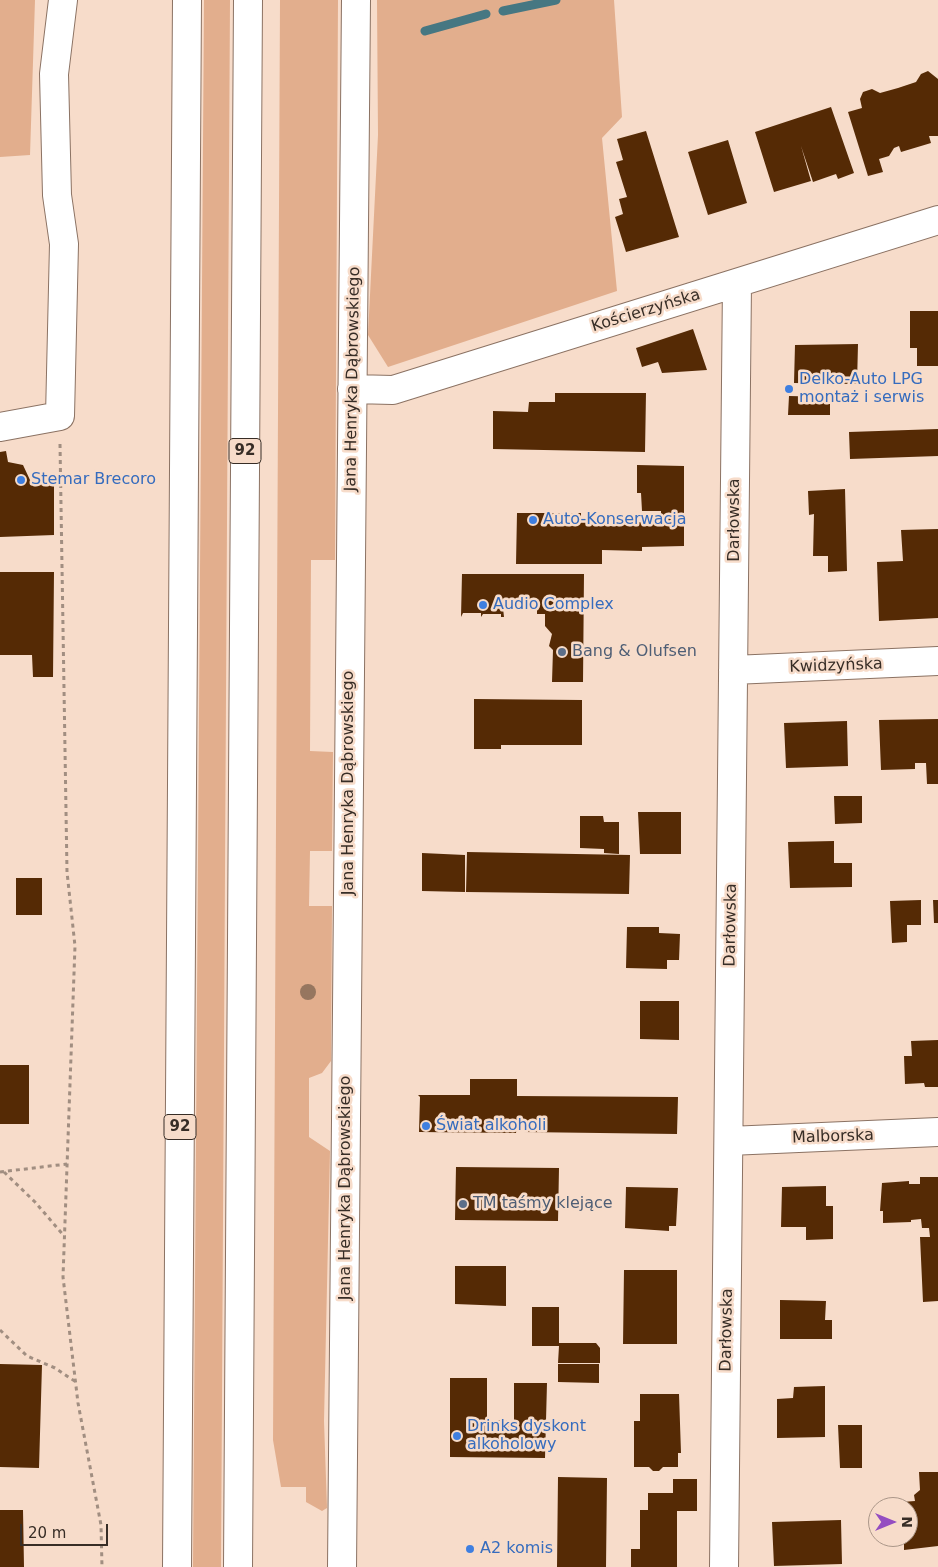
<!DOCTYPE html>
<html>
<head>
<meta charset="utf-8">
<style>
	body { margin:0 }
	#map { position:relative; width:938px; height:1567px; overflow:hidden; background:#f7dcca; font-family:"DejaVu Sans",sans-serif }
	canvas { display:block }
	.north { position:absolute; left:868px; top:1497px; width:50px; height:50px; box-sizing:border-box; background:#f7dcca; border:1px solid #aa9688; border-radius:50%; rotate:90deg; font-size:14px; font-weight:700; line-height:20px; text-align:center; color:#372d26 }
	.north::after { content:''; display:block; margin:auto; width:18px; height:22px; background:#944ec1; clip-path:polygon(50% 0,100% 100%,50% 72%,0 100%) }
	.scale { position:absolute; left:20px; top:1524px; width:88px; height:22px; box-sizing:border-box; border:2px solid #372d26; border-top:0; padding-left:6px; font-size:15px; line-height:18px; white-space:nowrap; color:#372d26; -webkit-text-stroke:4px #f7dcca; paint-order:stroke }
</style>
</head>
<body>
<div id="map">
<canvas width="938" height="1567"></canvas>
<div class="north">N</div>
<div class="scale">20 m</div>
</div>
<script>
const ctx = document.querySelector('canvas').getContext('2d');
ctx.lineJoin = 'round';
function fillPath(path, color) {
  ctx.fillStyle = color;
  ctx.fill(path, 'evenodd');
}
function shape(rows) {
  const path = new Path2D();
  for (const r of rows) {
    path.moveTo(r[0], r[1]);
    for (let i = 2; i < r.length; i += 2) path.lineTo(r[i], r[i + 1]);
  }
  return path;
}
function stroke(path, color, width, dash) {
  ctx.strokeStyle = color;
  ctx.lineWidth = width;
  ctx.lineCap = dash ? 'butt' : 'round';
  ctx.setLineDash(dash || []);
  ctx.stroke(path);
}
function drawText(font, color, halo, rows, align = 'center') {
  ctx.font = font + ' "DejaVu Sans",sans-serif';
  ctx.lineWidth = 5;
  ctx.setLineDash([]);
  ctx.textBaseline = 'middle';
  ctx.strokeStyle = halo;
  ctx.fillStyle = color;
  for (const [text, x, y, turn = 0] of rows) {
    ctx.save();
    ctx.translate(x, y);
    ctx.rotate((+turn || 0) * Math.PI / 180);
    ctx.textAlign = isNaN(turn) ? turn : align;
    if (halo) ctx.strokeText(text, 0, 0);
    ctx.fillText(text, 0, 0);
    ctx.restore();
  }
}
fillPath(shape([
	[0,0,35,0,30,155,0,157],
	[204,0,230,0,221,1567,193,1567],
	[280,0,338,0,335,560,311,560,310,751,333,752,332,851,310,851,309,906,332,906,331,1061,322,1073,309,1078,309,1137,330,1151,324,1421,327,1508,322,1511,306,1502,306,1487,281,1487,273,1440],
	[377,0,614,0,622,117,602,138,617,291,388,367,368,335,378,135]
]), '#e2ae8d');
stroke(shape([
	[503,11,556,0],
	[425,31,486,14]
]), '#467782', 9);
fillPath(shape([
	[928,71,938,79,938,136,929,136,931,143,901,152,899,146,894,148,889,156,879,159,883,172,868,176,848,112,862,108,860,99,863,92,872,89,880,93,898,88,916,82,921,74],
	[831,107,854,173,838,179,836,174,813,182,801,146,811,181,774,192,755,132],
	[646,131,679,237,626,252,615,217,623,214,619,199,627,197,616,162,623,160,617,139],
	[728,140,747,203,708,215,688,152],
	[910,311,938,311,938,366,917,366,917,348,910,348],
	[693,329,707,370,662,373,658,362,642,367,636,348],
	[858,344,857,384,794,383,795,345],
	[555,393,646,393,645,452,493,449,493,411,528,412,529,402,555,402],
	[789,396,830,397,830,415,788,415],
	[938,429,938,456,850,459,849,432],
	[6,451,8,462,23,465,30,480,54,481,54,535,0,537,0,452],
	[637,465,684,466,684,546,642,547,642,551,602,550,602,564,516,564,517,513,581,513,581,520,661,523,661,511,642,511,641,493,637,493],
	[845,489,847,571,828,572,828,556,813,556,814,514,809,515,808,491],
	[938,529,938,618,879,621,877,562,903,561,901,530],
	[0,572,54,572,53,677,33,677,32,655,0,655],
	[462,574,584,574,583,682,552,682,553,650,549,646,552,634,545,626,545,614,537,614,537,609,503,608,504,617,501,617,501,614,483,614,481,617,481,613,463,613,461,617],
	[474,699,582,700,582,745,501,745,501,749,474,749],
	[938,719,938,784,927,784,926,763,915,763,915,769,881,770,879,720],
	[847,721,848,766,786,768,784,723],
	[834,796,862,796,862,823,835,824],
	[638,812,681,812,681,854,640,854],
	[580,816,603,816,604,822,619,822,619,854,604,853,604,849,580,848],
	[834,841,834,863,852,863,852,887,790,888,788,842],
	[467,852,630,855,629,894,466,892],
	[422,853,465,855,465,892,422,891],
	[16,878,42,878,42,915,16,915],
	[921,900,921,925,907,925,907,942,892,943,890,901],
	[933,900,938,900,938,923,934,923],
	[627,927,659,927,659,933,680,934,679,960,667,960,667,969,626,968],
	[640,1001,679,1001,679,1040,640,1039],
	[938,1040,938,1087,925,1087,924,1083,905,1084,904,1056,912,1056,911,1041],
	[0,1065,29,1065,29,1124,0,1124],
	[470,1079,517,1079,517,1096,678,1097,677,1134,523,1132,523,1124,517,1124,516,1133,419,1132,420,1097,418,1095,470,1095],
	[456,1167,559,1168,558,1221,455,1220],
	[920,1177,938,1177,938,1301,923,1302,920,1237,930,1237,929,1228,922,1228,921,1219,911,1220,911,1222,883,1223,883,1211,880,1211,882,1183,909,1181,909,1184,920,1184],
	[826,1186,826,1206,833,1206,833,1239,806,1240,806,1227,781,1227,782,1187],
	[626,1187,678,1188,676,1226,669,1226,669,1231,625,1228],
	[455,1266,506,1266,506,1306,455,1304],
	[624,1270,677,1270,677,1344,623,1344],
	[780,1300,826,1301,825,1320,832,1320,832,1339,780,1339],
	[532,1307,559,1307,559,1343,596,1343,600,1348,600,1363,558,1363,559,1346,532,1346],
	[0,1364,42,1365,39,1468,0,1467],
	[558,1364,599,1364,599,1383,558,1382],
	[450,1378,487,1378,487,1420,514,1420,514,1383,547,1383,545,1458,450,1457],
	[825,1386,825,1437,777,1438,777,1399,793,1398,794,1387],
	[640,1394,679,1394,681,1453,678,1453,678,1467,663,1467,659,1471,653,1471,649,1467,634,1467,634,1421,640,1421],
	[838,1425,862,1425,862,1468,840,1468],
	[919,1472,938,1472,938,1546,904,1550,904,1537,908,1537,908,1507,903,1507,902,1502,915,1501,914,1495,920,1490],
	[558,1477,607,1478,606,1567,557,1567],
	[673,1479,697,1479,697,1511,677,1511,677,1567,631,1567,631,1549,640,1549,640,1510,648,1510,648,1493,673,1493],
	[0,1510,23,1510,24,1567,0,1567],
	[841,1520,842,1564,774,1566,772,1522]
]), '#552a05');
const street = shape([
	[352,389,393,390,938,220],
	[0,427,60,416,64,244,57,195,54,74,63,0],
	[733,670,938,661],
	[729,1141,938,1132],
	[342,1567,356,0],
	[724,1567,737,283]
]);
const primary = shape([
	[177,1567,187,0],
	[238,1567,248,0]
]);
stroke(street, '#8b7263', 30);
stroke(primary, '#8b7263', 30);
stroke(shape([
	[60,444,67,872,75,946,63,1277,78,1403,101,1525,102,1567],
	[0,1172,67,1164],
	[4,1172,35,1202,65,1237],
	[0,1330,27,1356,55,1368,76,1382]
]), '#a18e81', 3, [4, 4]);
stroke(street, '#fff', 28);
stroke(primary, '#fff', 28);
ctx.fillStyle = '#96765f';
for (const [x, y] of [
	[308,992]
]) {
  ctx.beginPath();
  ctx.arc(x, y, 8, 0, 2 * Math.PI);
  ctx.fill();
}
for (const [x, y, r, color] of [
	[789,389,5,"#3f7fe0"],
	[21,480,5,"#3f7fe0"],
	[533,520,5,"#3f7fe0"],
	[483,605,5,"#3f7fe0"],
	[562,652,5,"#5c6f8a"],
	[426,1126,5,"#3f7fe0"],
	[463,1204,5,"#5c6f8a"],
	[457,1436,5,"#3f7fe0"],
	[470,1549,5,"#3f7fe0"]
]) {
  const dot = new Path2D();
  dot.arc(x, y, r, 0, 2 * Math.PI);
  ctx.fillStyle = color;
  ctx.fill(dot);
  stroke(dot, '#f7dcca', 2);
}
for (const [x, y, w] of [
	[245,451,32],
	[180,1127,32]
]) {
  const box = new Path2D();
  box.roundRect(x - w / 2, y - 12.5, w, 25, 4);
  ctx.fillStyle = '#f7dcca';
  ctx.fill(box);
  stroke(box, '#372d26', 1);
}
drawText('bold 15px', '#372d26', null, [
	["92",245,451],
	["92",180,1127]
]);
drawText('16px', '#372d26', '#f7dcca', [
	["Kościerzyńska",646,311,-17],
	["Jana Henryka Dąbrowskiego",353,379,-89],
	["Darłowska",735,520,-90],
	["Kwidzyńska",836,666,-2],
	["Jana Henryka Dąbrowskiego",349,783,-90],
	["Darłowska",731,925,-89],
	["Malborska",833,1137,-2],
	["Jana Henryka Dąbrowskiego",346,1188,-90],
	["Darłowska",727,1330,-89]
]);
drawText('16px', '#366cbe', '#f7dcca', [
	["Delko-Auto LPG",799,380],
	["montaż i serwis",799,398],
	["Stemar Brecoro",31,480],
	["Auto-Konserwacja",543,520],
	["Audio Complex",493,605],
	["Świat alkoholi",436,1126],
	["Drinks dyskont",467,1427],
	["alkoholowy",467,1445],
	["A2 komis",480,1549]
], 'left');
drawText('16px', '#4e5e75', '#f7dcca', [
	["Bang & Olufsen",572,652],
	["TM taśmy klejące",473,1204]
], 'left');
</script>
</body>
</html>
